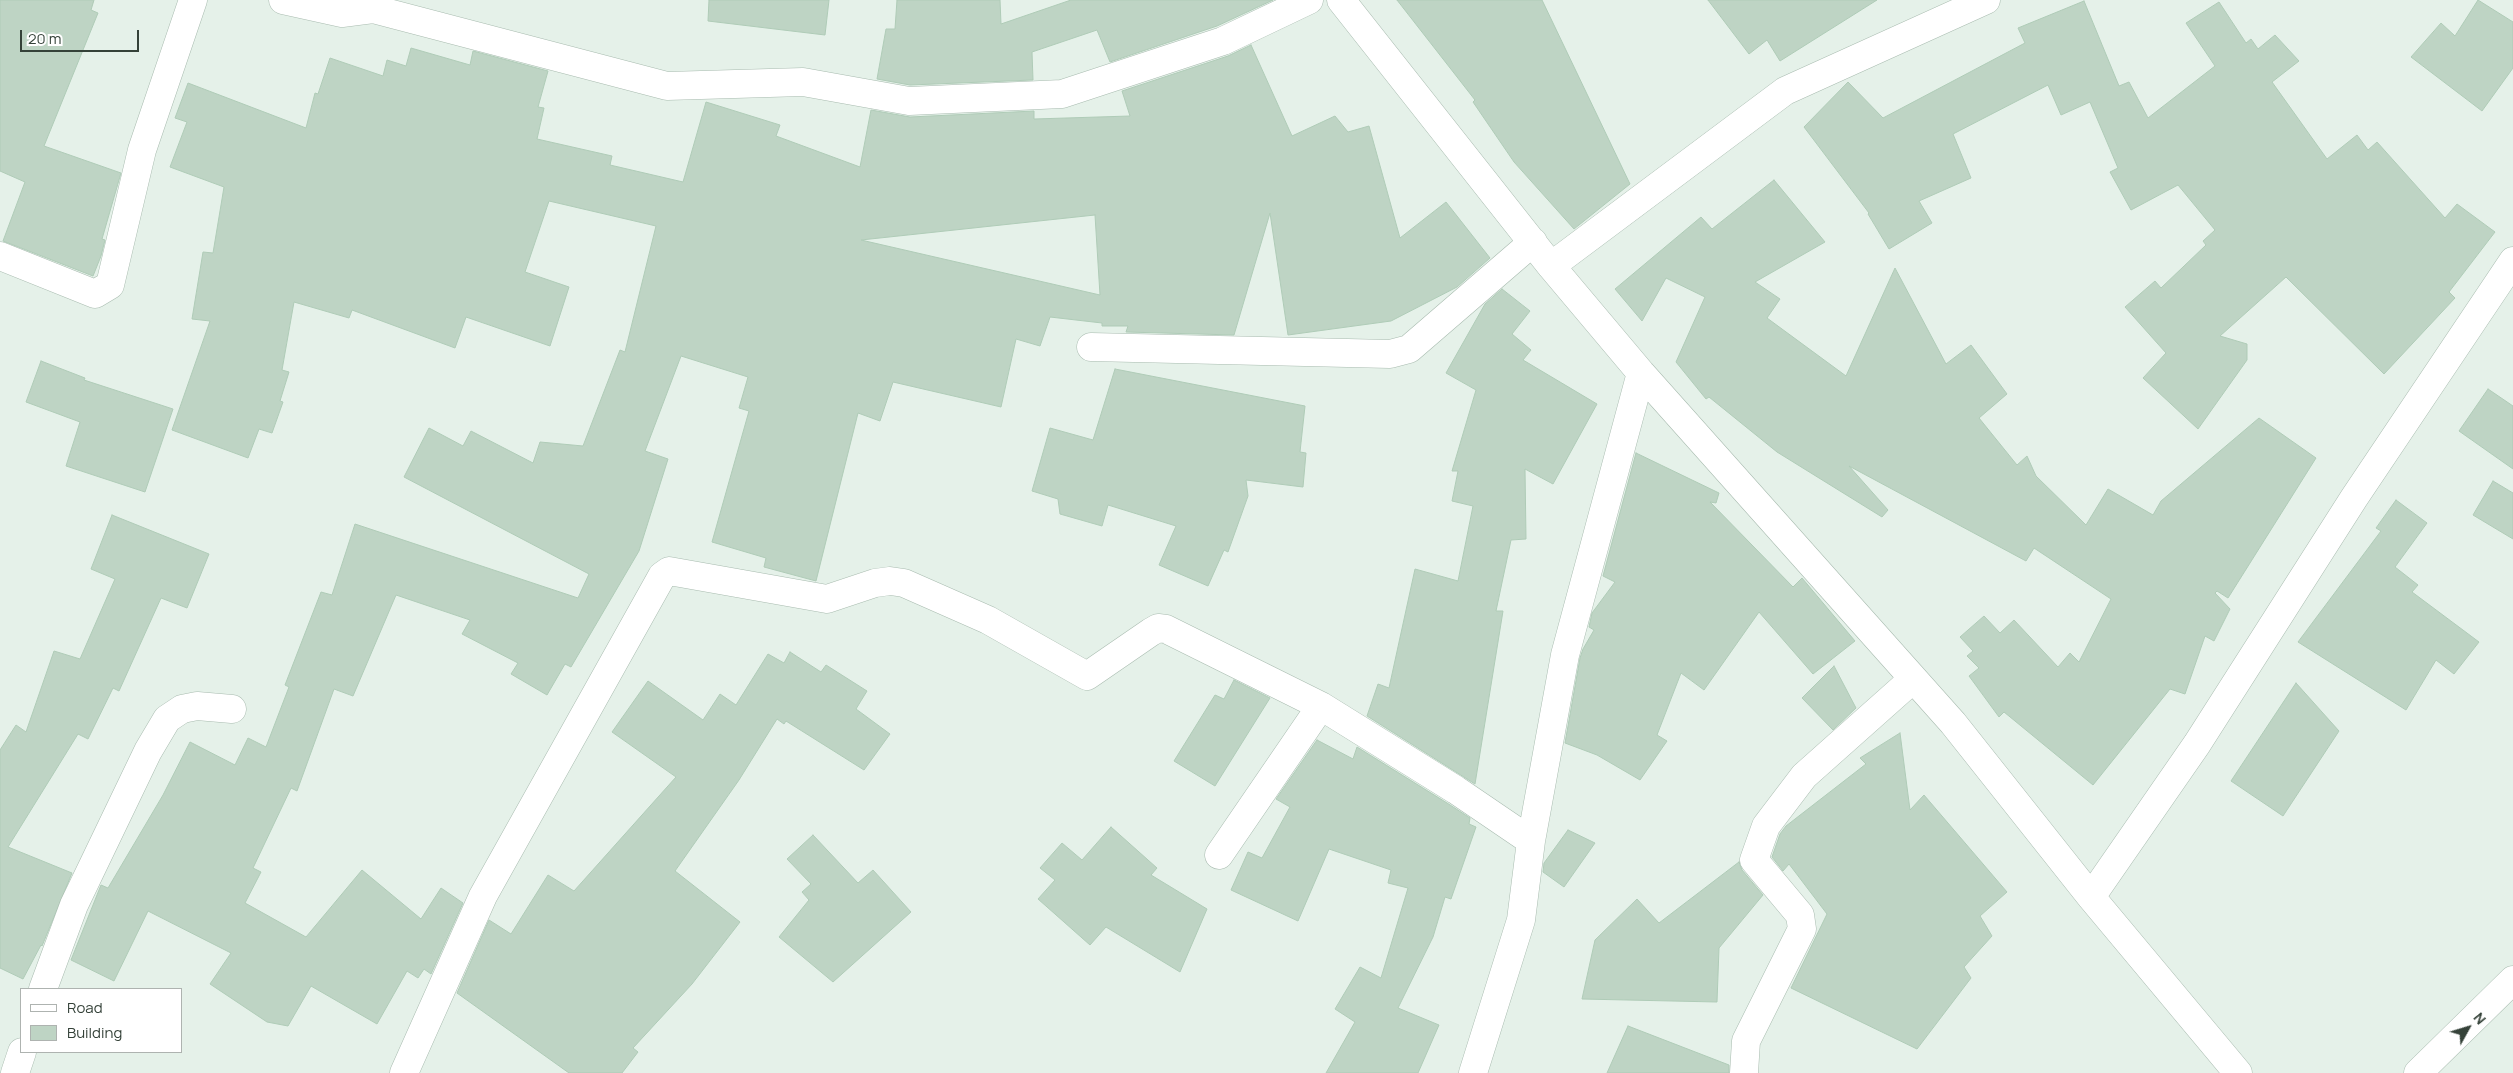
<!DOCTYPE html>
<html>
<head>
<meta charset="utf-8">
<style>
	body { margin:0 }
	#map { position:relative; width:2513px; height:1073px; overflow:hidden; background:#e5f1e9; font-family:Manrope,sans-serif }
	canvas { display:block }
	.legend { position:absolute; left:20px; top:988px; width:162px; height:65px; box-sizing:border-box; background:#fff; border:1px solid #aeb3b0; margin:0; padding:6px 9px; list-style:none; font-size:15px; color:#354239 }
	.legend li { display:flex; align-items:center; gap:10px; height:25px }
	.legend b { width:25px; border:1px solid #aeb3b0 }
	.north { position:absolute; left:2443px; top:1003px; width:50px; height:50px; -webkit-text-stroke:4px #fff; paint-order:stroke; rotate:51deg; font-size:14px; font-weight:700; line-height:20px; text-align:center; color:#354239 }
	.north::after { content:''; display:block; margin:auto; width:18px; height:22px; background:#354239; clip-path:polygon(50% 0,100% 100%,50% 72%,0 100%) }
	.scale { position:absolute; left:20px; top:30px; width:119px; height:22px; box-sizing:border-box; border:2px solid #354239; border-top:0; padding-left:6px; font-size:15px; line-height:18px; white-space:nowrap; color:#354239; -webkit-text-stroke:4px #fff; paint-order:stroke }
</style>
</head>
<body>
<div id="map">
<canvas width="2513" height="1073"></canvas>
<ul class="legend">
<li><b style="height:6px;background:#fff"></b>Road</li>
<li><b style="height:14px;background:#bed4c4"></b>Building</li>
</ul>
<div class="north">N</div>
<div class="scale">20 m</div>
</div>
<script>
const ctx = document.querySelector('canvas').getContext('2d');
ctx.lineJoin = 'round';
function fillPath(path, color) {
  ctx.fillStyle = color;
  ctx.fill(path, 'evenodd');
}
function shape(rows) {
  const path = new Path2D();
  for (const r of rows) {
    path.moveTo(r[0], r[1]);
    for (let i = 2; i < r.length; i += 2) path.lineTo(r[i], r[i + 1]);
  }
  return path;
}
function stroke(path, color, width, dash) {
  ctx.strokeStyle = color;
  ctx.lineWidth = width;
  ctx.lineCap = dash ? 'butt' : 'round';
  ctx.setLineDash(dash || []);
  ctx.stroke(path);
}
const building = shape([
	[0,0,94,0,91,10,98,13,44,146,121,173,102,239,105,240,101,256,93,276,3,241,25,182,0,171,0,0],
	[709,0,829,0,825,35,708,21,709,0],
	[897,0,1000,0,1001,24,1071,0,1273,0,1217,26,1110,62,1097,30,1032,52,1033,80,910,85,877,79,886,29,895,29,897,0],
	[1397,0,1542,0,1630,184,1574,229,1514,162,1473,102,1475,100,1397,0],
	[1708,0,1877,0,1780,61,1767,40,1749,54,1708,0],
	[2478,0,2513,22,2513,68,2482,111,2411,57,2441,23,2455,36,2478,0],
	[2084,1,2119,86,2129,82,2148,118,2215,66,2186,23,2219,2,2246,43,2251,39,2258,49,2275,35,2299,61,2272,82,2327,159,2357,135,2368,150,2377,142,2445,218,2457,204,2495,232,2449,292,2455,298,2384,374,2286,277,2220,336,2247,344,2247,360,2198,429,2143,378,2166,353,2125,307,2155,281,2161,288,2206,245,2203,241,2215,230,2178,185,2131,210,2110,172,2118,168,2090,102,2061,115,2048,85,1953,134,1971,178,1919,201,1932,223,1889,249,1868,214,1869,213,1804,127,1848,82,1883,118,2025,43,2018,28,2084,1],
	[1251,45,1292,136,1335,116,1348,132,1369,126,1400,238,1446,202,1490,258,1457,287,1391,321,1288,335,1270,213,1234,335,1126,332,1128,326,1102,326,1102,323,1050,317,1040,346,1016,339,1001,407,893,382,880,421,858,413,816,581,764,567,766,558,712,542,749,411,739,408,748,377,681,356,645,451,668,459,639,551,571,667,565,664,547,695,511,674,518,663,462,634,470,620,396,595,353,696,334,689,297,791,291,788,253,868,261,872,245,903,306,937,362,870,421,919,441,888,463,903,431,974,424,969,418,978,407,971,377,1024,311,986,288,1026,267,1022,210,984,231,953,148,911,114,981,71,960,101,885,108,888,163,795,190,742,235,765,248,738,266,747,289,687,285,685,321,592,332,595,355,524,578,598,589,574,404,477,429,428,463,446,471,431,533,463,540,442,583,446,620,350,625,352,656,226,549,201,525,272,569,287,550,346,466,317,455,348,352,310,349,318,294,302,282,370,289,372,280,401,283,402,272,433,259,429,248,458,172,430,210,321,192,319,203,252,213,253,224,187,170,167,187,122,175,118,188,83,306,128,315,93,318,94,330,58,383,76,387,60,406,66,411,48,470,65,473,51,548,71,538,107,544,108,537,139,612,156,610,165,683,182,706,102,780,125,776,136,860,167,871,110,910,117,1034,111,1034,119,1130,116,1122,91,1228,56,1251,45],
	[1095,215,1100,295,861,240,1095,215],
	[1774,180,1825,242,1755,282,1780,299,1767,318,1846,376,1895,268,1946,364,1971,345,2007,394,1979,418,2017,465,2027,456,2036,476,2086,525,2108,489,2153,515,2161,501,2259,418,2316,458,2228,598,2217,591,2215,593,2230,609,2214,641,2205,636,2185,694,2170,689,2093,785,2004,712,1999,717,1969,676,1979,668,1967,656,1973,651,1960,637,1984,616,2000,633,2014,620,2058,667,2070,653,2079,662,2111,599,2034,548,2026,561,1849,466,1888,510,1882,517,1777,452,1709,397,1706,399,1676,362,1705,297,1666,278,1642,321,1615,289,1701,217,1712,229,1774,180],
	[1502,289,1530,311,1512,334,1531,350,1523,360,1597,404,1553,484,1525,469,1526,539,1511,540,1496,611,1503,611,1475,784,1367,716,1378,684,1389,688,1415,569,1458,581,1473,506,1452,501,1458,471,1452,471,1476,390,1446,373,1485,304,1502,289],
	[41,361,85,378,84,380,173,409,145,492,66,466,80,422,26,402,41,361],
	[1115,369,1305,406,1300,452,1306,453,1303,487,1246,480,1248,496,1228,552,1224,550,1208,586,1159,565,1176,526,1108,505,1102,526,1060,514,1058,499,1032,491,1050,428,1093,440,1115,369],
	[2488,389,2513,406,2513,469,2459,431,2488,389],
	[1636,453,1719,493,1716,503,1710,502,1793,587,1802,578,1855,641,1813,674,1759,612,1704,690,1681,673,1657,735,1667,741,1640,780,1597,755,1565,743,1580,658,1583,649,1594,630,1589,627,1592,613,1615,582,1603,576,1636,453],
	[2493,481,2513,493,2513,539,2473,515,2493,481],
	[2396,500,2427,523,2395,567,2418,585,2412,592,2479,642,2454,674,2436,660,2406,710,2298,642,2381,531,2376,528,2396,500],
	[112,515,209,554,187,608,161,598,119,691,113,688,88,739,78,734,8,847,72,873,42,946,41,945,23,979,0,968,0,750,16,725,26,732,54,651,80,659,115,579,91,569,112,515],
	[790,652,821,672,826,665,867,691,856,709,890,734,864,770,786,721,784,724,777,719,739,780,675,871,740,922,692,984,633,1048,638,1052,622,1073,569,1073,457,993,489,920,511,934,548,875,574,891,676,777,612,732,648,681,703,720,720,694,736,705,768,654,784,663,790,652],
	[1834,666,1856,708,1833,730,1802,698,1834,666],
	[1234,680,1270,698,1215,786,1174,761,1215,695,1224,699,1234,680],
	[2296,683,2339,731,2283,816,2231,781,2296,683],
	[1900,733,1910,810,1924,795,2007,892,1980,916,1992,936,1964,967,1971,978,1917,1049,1791,988,1827,914,1789,864,1783,871,1772,857,1780,834,1786,826,1866,764,1860,758,1900,733],
	[1317,740,1353,759,1357,747,1447,803,1470,818,1469,824,1476,827,1451,899,1445,897,1433,937,1398,1008,1439,1025,1418,1073,1326,1073,1355,1022,1335,1009,1360,967,1381,978,1408,888,1388,883,1391,870,1329,849,1298,921,1231,890,1248,852,1262,858,1290,807,1276,799,1317,740],
	[1111,827,1157,868,1151,875,1207,909,1180,972,1106,927,1090,945,1038,899,1055,880,1040,868,1062,843,1082,860,1111,827],
	[1568,830,1595,843,1564,887,1543,872,1544,863,1568,830],
	[813,835,858,883,873,870,911,912,833,982,779,937,809,900,802,892,811,884,787,859,813,835],
	[1739,862,1742,870,1763,895,1719,948,1717,1002,1582,999,1595,940,1637,899,1659,923,1739,862],
	[1628,1026,1729,1065,1729,1073,1607,1073,1628,1026]
]);
fillPath(building, '#bed4c4');
stroke(building, '#afcbb7', 1);
const minor = shape([
	[283,0,342,13,373,9,667,86,803,82,909,101,1062,94,1223,41,1309,0],
	[1341,0,1551,266,1641,373,1953,723,2091,897,2238,1073],
	[0,256,95,294,110,285,142,150,193,0],
	[1551,266,1785,91,1986,0],
	[1091,347,1390,354,1409,349,1533,242],
	[1219,855,1321,706],
	[2091,897,2197,744,2354,498,2513,261],
	[43,989,74,905,148,751,167,719,182,709,197,706,232,709],
	[15,1073,22,1052],
	[404,1073,483,896,662,576,669,571,827,599,875,583,890,581,904,583,988,620,1087,676,1151,632,1158,628,1166,629,1321,706,1456,790,1531,841],
	[1473,1073,1521,920,1531,841,1565,655,1641,373],
	[1744,1073,1746,1041,1802,929,1800,915,1754,860,1766,826,1804,776,1913,679],
	[2418,1073,2513,980]
]);
stroke(minor, '#a8bbaf', 29);
stroke(minor, '#fff', 28);
</script>
</body>
</html>
